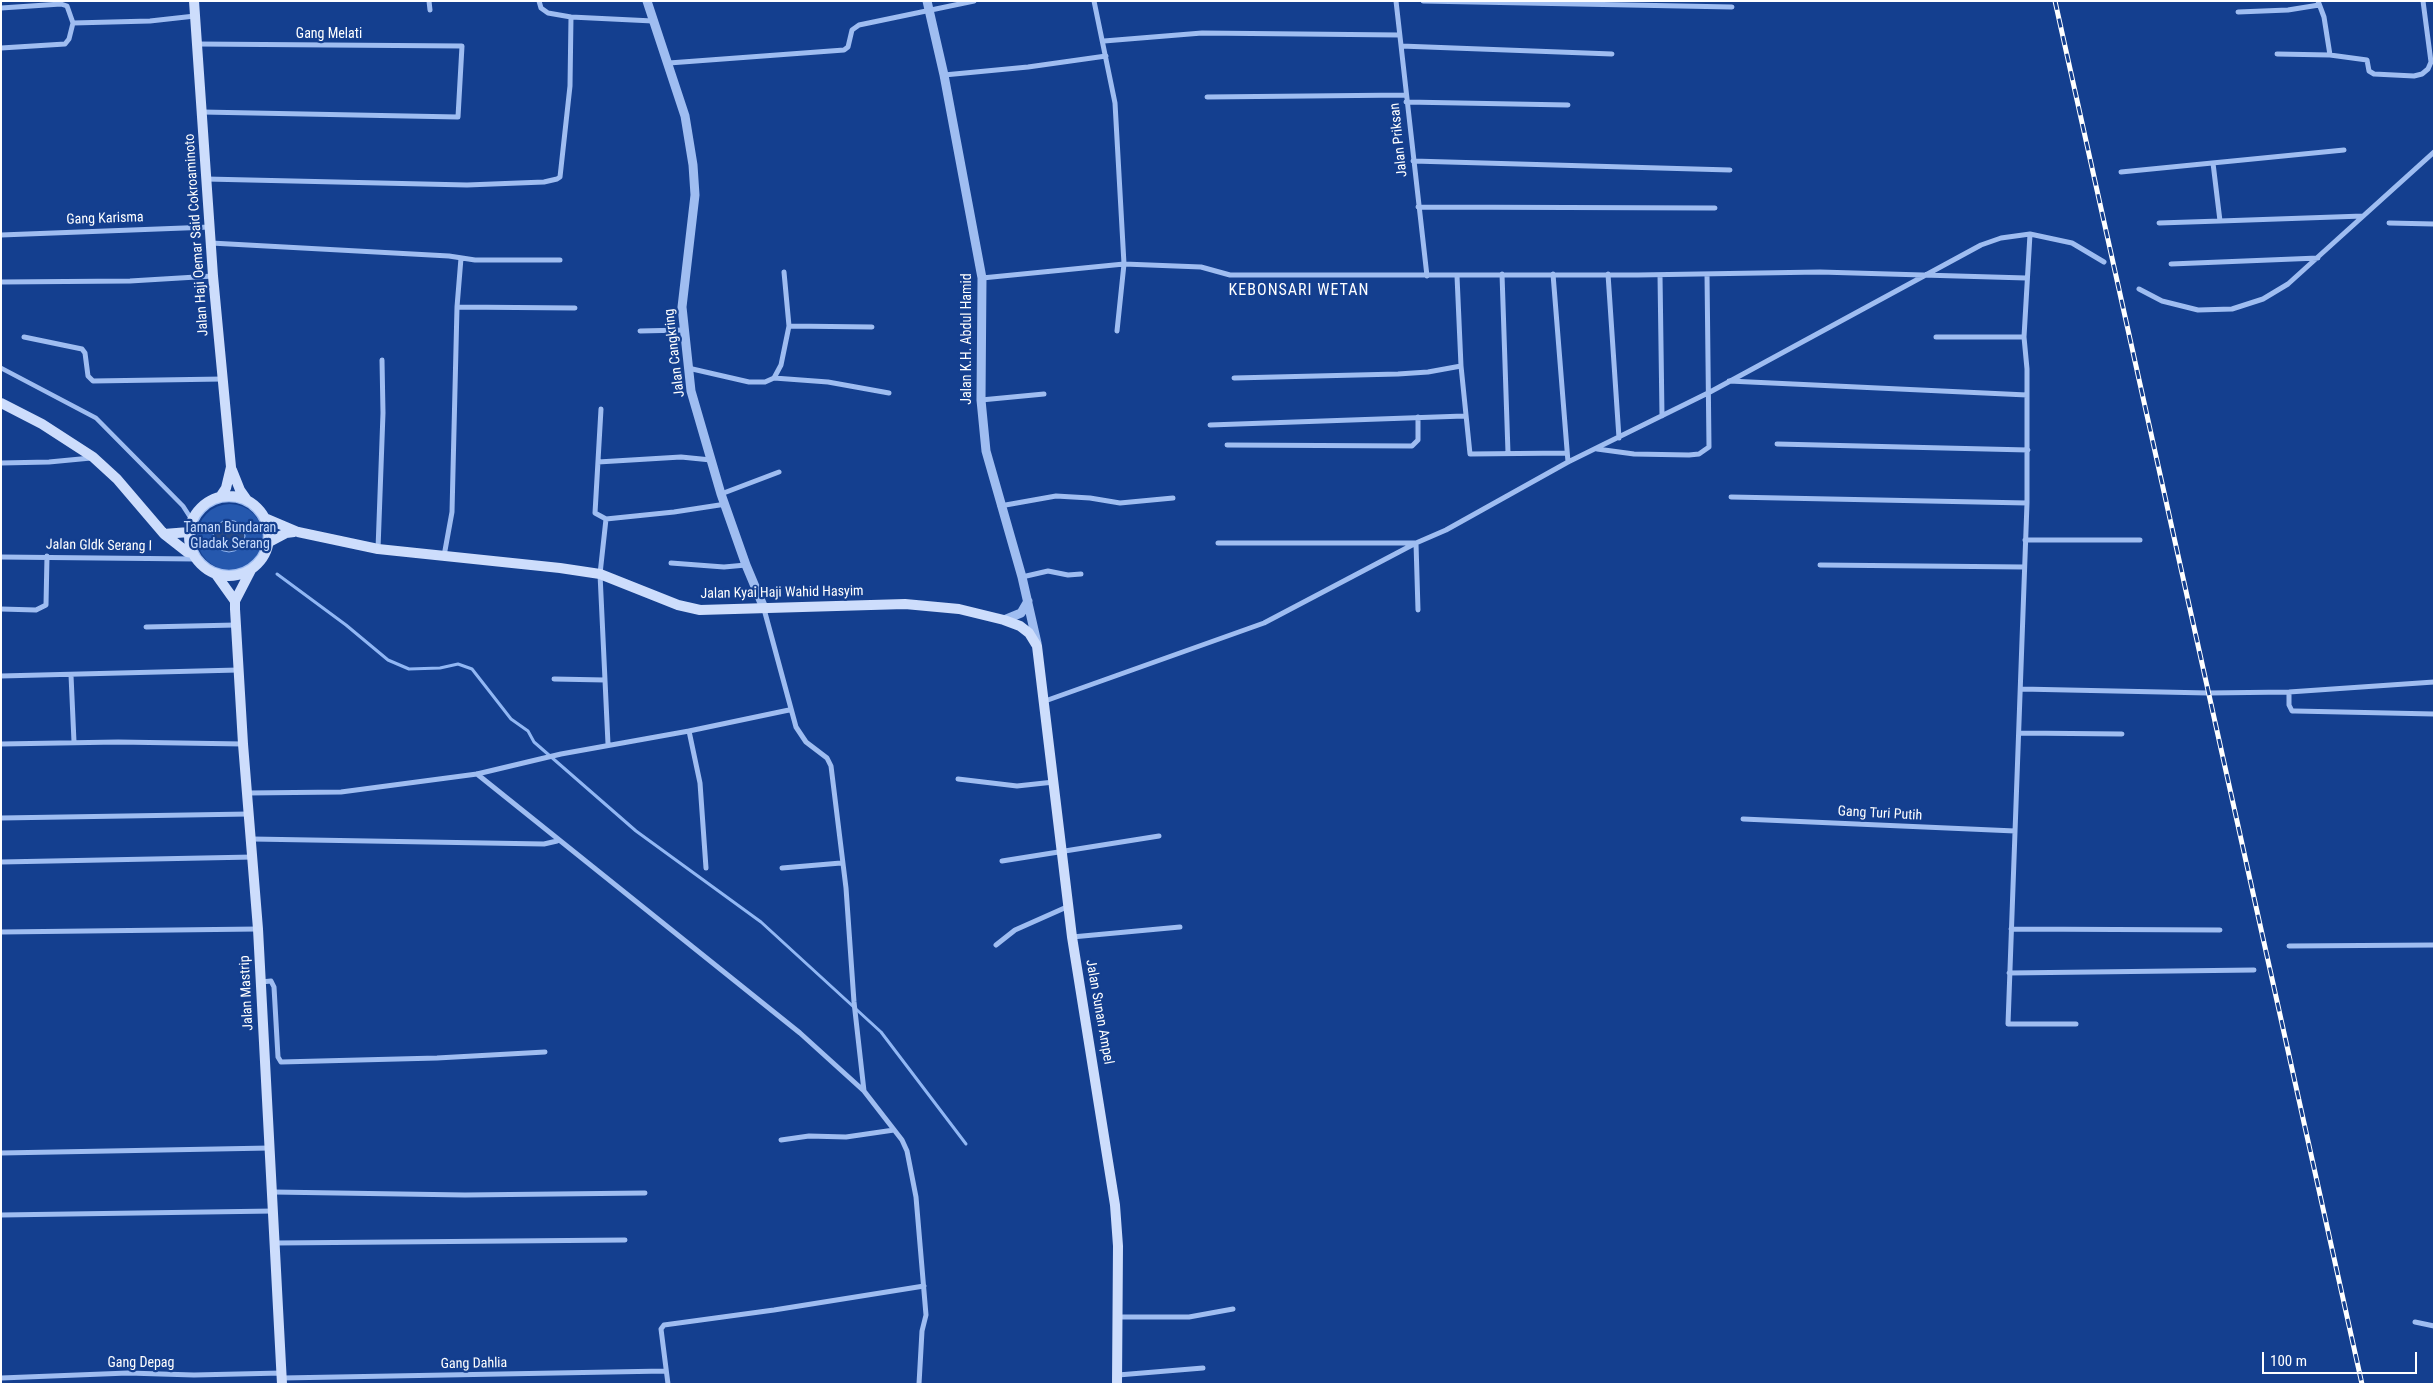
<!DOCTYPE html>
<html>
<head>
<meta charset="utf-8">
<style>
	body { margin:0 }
	#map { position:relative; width:2435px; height:1385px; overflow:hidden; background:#143f8f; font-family:"Roboto Condensed",sans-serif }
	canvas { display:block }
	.frame { position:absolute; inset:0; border:2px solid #fff; pointer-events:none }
	.scale { position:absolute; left:2262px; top:1352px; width:155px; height:22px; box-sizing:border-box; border:2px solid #fff; border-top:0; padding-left:6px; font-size:15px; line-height:18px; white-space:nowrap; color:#fff; -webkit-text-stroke:4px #143f8f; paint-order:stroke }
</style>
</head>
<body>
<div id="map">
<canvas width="2435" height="1385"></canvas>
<div class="frame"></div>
<div class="scale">100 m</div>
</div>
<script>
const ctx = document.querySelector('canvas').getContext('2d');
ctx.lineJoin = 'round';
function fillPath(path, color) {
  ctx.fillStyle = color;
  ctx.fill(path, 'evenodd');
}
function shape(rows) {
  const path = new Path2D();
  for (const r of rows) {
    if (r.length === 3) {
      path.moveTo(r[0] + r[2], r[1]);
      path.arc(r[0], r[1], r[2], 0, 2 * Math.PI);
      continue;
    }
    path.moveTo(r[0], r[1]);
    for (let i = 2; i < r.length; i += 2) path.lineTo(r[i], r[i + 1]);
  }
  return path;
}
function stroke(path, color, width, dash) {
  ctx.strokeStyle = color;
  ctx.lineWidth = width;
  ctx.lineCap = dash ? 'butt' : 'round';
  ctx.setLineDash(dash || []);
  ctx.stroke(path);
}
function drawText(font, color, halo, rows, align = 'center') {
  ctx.font = font + ' "Roboto Condensed",sans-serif';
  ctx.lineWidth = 4.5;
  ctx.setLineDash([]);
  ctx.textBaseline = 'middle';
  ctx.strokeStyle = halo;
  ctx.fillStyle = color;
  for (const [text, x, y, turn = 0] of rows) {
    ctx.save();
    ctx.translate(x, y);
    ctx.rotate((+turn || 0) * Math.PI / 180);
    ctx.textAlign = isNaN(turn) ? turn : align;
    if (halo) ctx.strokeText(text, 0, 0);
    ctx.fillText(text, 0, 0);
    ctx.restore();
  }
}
fillPath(shape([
	[230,537,33]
]), '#2558ae');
const water = shape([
	[229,536,16]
]);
fillPath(water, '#294985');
stroke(water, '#91b7f4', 1);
stroke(shape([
	[277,574,346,625,388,660,409,669,440,668,458,664,472,669,511,719,528,731,534,742,636,831,761,922,881,1032,966,1144]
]), '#91b7f4', 3);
stroke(shape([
	[1,368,96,418,183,506,192,520],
	[229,536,36]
]), '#9fbdf1', 4.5);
stroke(shape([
	[429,1,430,10],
	[539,1,541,8,548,13,571,17,653,21],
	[1094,1,1115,103,1124,264,1117,331],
	[1396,1,1427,276],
	[1423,1,1732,7],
	[1,8,61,4,67,6,73,23,69,39,65,44,1,48],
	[2238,12,2288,10,2319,5],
	[73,23,150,21,195,16],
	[1104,41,1202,33,1399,35],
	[197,44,462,46,458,117,202,112],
	[1401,46,1612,54],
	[2277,54,2330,55,2324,17,2318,1],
	[2330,55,2367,60,2369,71,2374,74,2414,76,2422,74,2428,69,2431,62,2423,1],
	[669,63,844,50,848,47,852,30,859,25,974,1],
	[944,75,1028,67,1106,56],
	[1207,97,1406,95],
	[1406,102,1568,105],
	[1413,161,1730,170],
	[2213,163,2220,221,2363,216],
	[2121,172,2344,150],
	[206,179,467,185,544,182,557,179,560,177,570,86,571,17],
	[1418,207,1715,208],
	[2159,223,2220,221],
	[2389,223,2434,224],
	[2030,234,2024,337,2027,369,2027,503,2008,1024,2076,1024],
	[1,235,210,227],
	[211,243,449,256,475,260,560,260],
	[2171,264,2318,258],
	[1502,274,1508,453],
	[1553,274,1568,462],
	[1608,274,1619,438],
	[1660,275,1662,416],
	[1457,276,1461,366,1470,454,1567,453],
	[982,278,1124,264,1201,267,1230,275,1638,275,1820,272,2026,278],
	[1,282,130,281,213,276],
	[2139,289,2162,301,2198,310,2232,309,2263,299,2288,284,2434,152],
	[457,307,575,308],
	[789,326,872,327],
	[640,331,684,330],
	[24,337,82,349,85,353,88,376,93,381,223,379],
	[1936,337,2024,337],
	[688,368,749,382,765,382,774,378,781,365,789,326,784,272],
	[774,378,828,382,889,393],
	[1234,378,1398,374,1428,372,1461,366],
	[1729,381,2027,395],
	[981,400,1044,394],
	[601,409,595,513,606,519],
	[1210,425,1464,416],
	[1777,444,2028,450],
	[1227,445,1412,446,1418,440,1418,417],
	[1597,449,1634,454,1689,455,1699,454,1709,447,1707,274],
	[598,462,681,457,711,460],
	[1,463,49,462,91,458],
	[721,494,779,472],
	[1731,497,2027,503],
	[1000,506,1056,496,1090,498,1120,503,1173,498],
	[2025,540,2140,540],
	[1218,543,1416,543,1418,610],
	[378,549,383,413,382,360],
	[444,556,452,512,457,307,461,258],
	[1,557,196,559],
	[671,563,724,567,746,565],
	[1820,565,2024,567],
	[1022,577,1048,571,1068,575,1081,574],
	[1,609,36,610,46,605,47,556],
	[764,609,796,727,806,742,827,758,831,766,846,888,854,1002,864,1091,902,1140,907,1151,916,1197,926,1315,922,1331,919,1384],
	[146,627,236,625],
	[71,675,74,742],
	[1,676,238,670],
	[554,679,605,680],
	[2021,689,2208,693,2289,692,2434,682],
	[2289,692,2289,705,2292,711,2295,711,2434,714],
	[1045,701,1264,623,1416,543,1446,530,1568,462,1710,392,1981,245,2001,238,2030,234,2072,243,2104,262],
	[689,731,700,783,706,868],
	[2020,733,2122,734],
	[1,744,118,742,243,744],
	[608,744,600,574,606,519,674,512,726,504],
	[477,774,800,1033,864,1091],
	[958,779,1017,786,1054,782],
	[248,793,341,792,477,774,561,754,689,731,789,710],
	[1,818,249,814],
	[1743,819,2015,831],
	[252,839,544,844,557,841],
	[1002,861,1159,836],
	[1,862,253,857],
	[782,868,841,863],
	[2011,929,2220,930],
	[1,932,258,929],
	[1072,937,1180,927],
	[996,945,1015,930,1069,906],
	[2289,946,2434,945],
	[2009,973,2254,970],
	[261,982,271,981,274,987,278,1057,281,1062,437,1058,545,1052],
	[781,1140,809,1136,846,1137,894,1130],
	[1,1153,270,1148],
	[273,1192,465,1195,645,1193],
	[1,1215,274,1211],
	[276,1243,625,1240],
	[1117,1317,1189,1317,1233,1309],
	[2415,1322,2434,1326],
	[1118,1375,1203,1368],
	[1,1378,128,1373,194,1375,282,1373],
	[282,1378,665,1371],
	[668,1384,661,1329,664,1325,774,1310,924,1286]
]), '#9fbdf1', 5);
stroke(shape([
	[647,1,685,116,693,165,695,195,682,307,691,391,721,494,746,565,764,608],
	[927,1,944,75,982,278,981,400,986,451,1022,577,1037,643],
	[1004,620,1021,613,1028,601]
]), '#9fbdf1', 9);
stroke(shape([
	[194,1,213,276,231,467,226,488,220,497],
	[1,403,42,424,93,457,117,479,164,534,187,552,193,553],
	[232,470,240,490,247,500],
	[229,536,40],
	[265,518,298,532,378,549,560,568,600,574,678,605,700,610,905,604,959,609,1004,620,1020,626,1029,633,1037,646,1072,937,1115,1205,1118,1246,1117,1384],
	[164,534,189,532],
	[269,542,286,533,294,532],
	[215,573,235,601,235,609,243,744,258,929,282,1384],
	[235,601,251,570]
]), '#cdddfc', 10);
const rail = shape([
	[2055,1,2362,1384]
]);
stroke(rail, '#fff', 5);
stroke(rail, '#143f8f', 3, [9]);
drawText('14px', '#fff', '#143f8f', [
	["Gang Melati",329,34],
	["Jalan Priksan",1399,140,-96],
	["Gang Karisma",105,219,-2],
	["Jalan Haji Oemar Said Cokroaminoto",197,235,-94],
	["Jalan K.H. Abdul Hamid",967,339,-90],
	["Jalan Cangkring",675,353,-97],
	["Jalan Gldk Serang I",99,546,1],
	["Jalan Kyai Haji Wahid Hasyim",782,593,-1],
	["Gang Turi Putih",1880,814,3],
	["Jalan Mastrip",247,993,-93],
	["Jalan Sunan Ampel",1099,1012,80],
	["Gang Depag",141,1363],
	["Gang Dahlia",474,1364,-1]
]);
drawText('14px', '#c6dafc', '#143f8f', [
	["Taman Bundaran",230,528],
	["Gladak Serang",230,544]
]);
ctx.letterSpacing = '1px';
drawText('16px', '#fff', '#143f8f', [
	["KEBONSARI WETAN",1299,291]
]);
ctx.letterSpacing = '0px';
</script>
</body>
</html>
